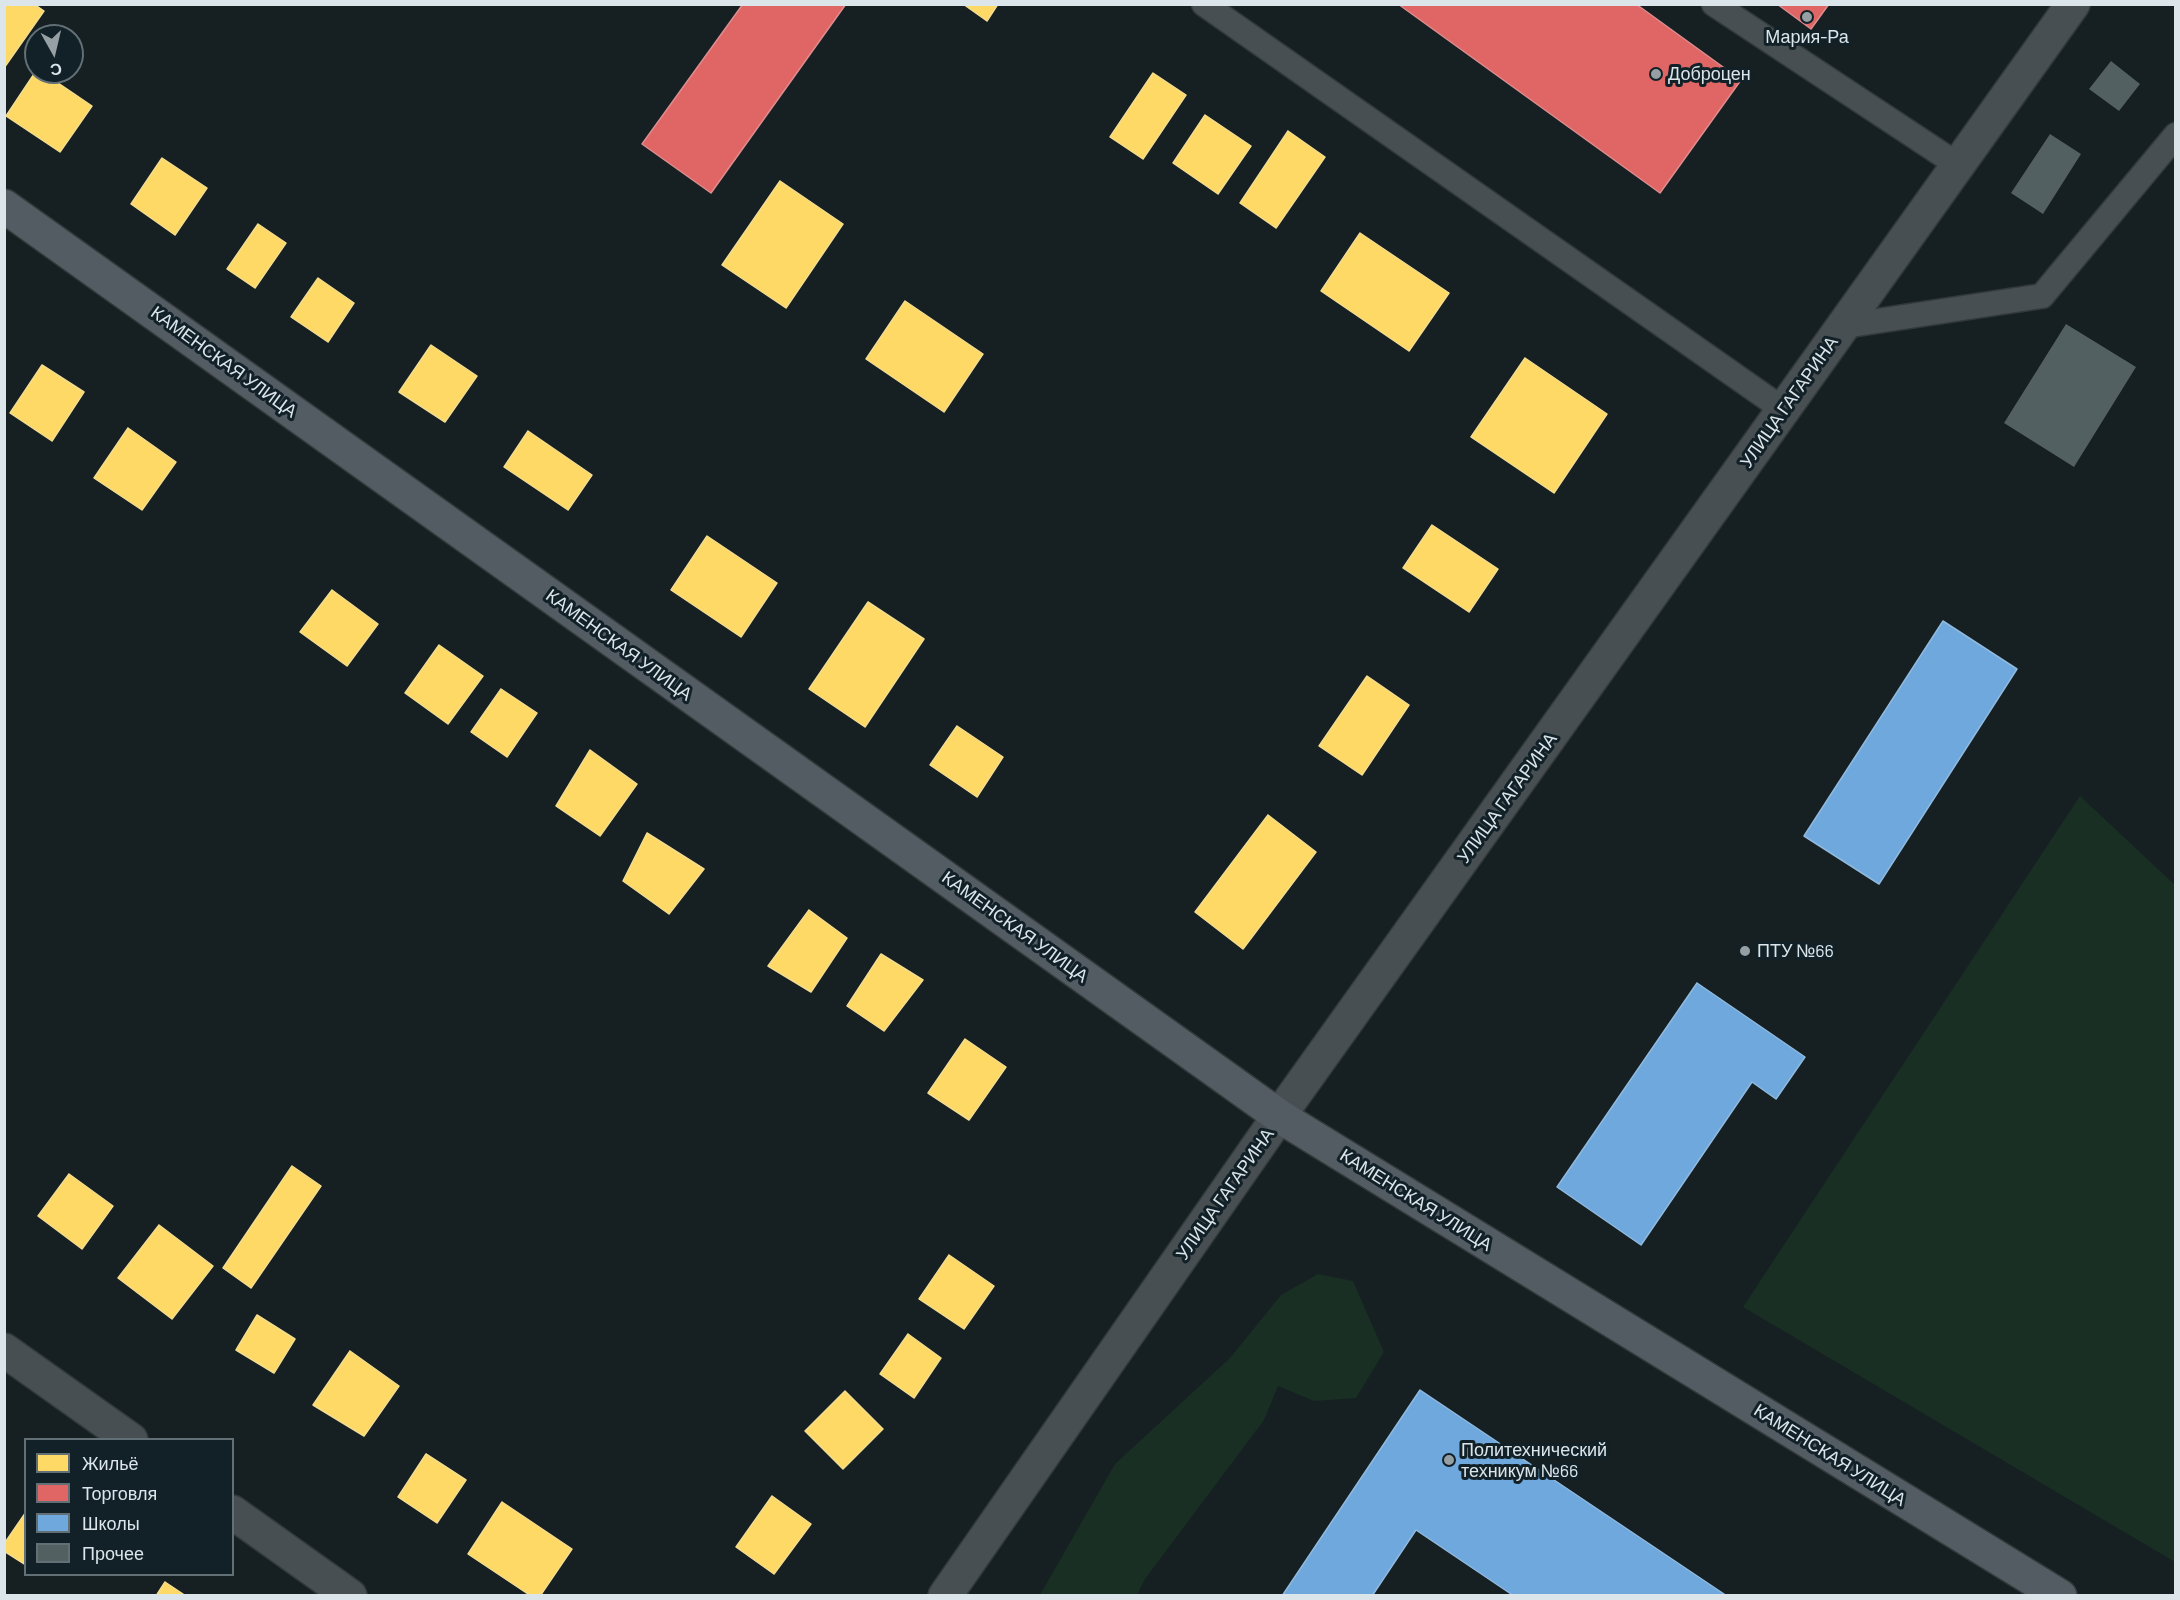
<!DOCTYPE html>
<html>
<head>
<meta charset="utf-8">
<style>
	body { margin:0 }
	#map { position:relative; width:2180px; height:1600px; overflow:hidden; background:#161f22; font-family:Barlow,sans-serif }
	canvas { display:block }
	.frame { position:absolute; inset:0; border:6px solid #dbe5ea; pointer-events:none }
	.legend { position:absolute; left:24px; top:1438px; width:210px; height:138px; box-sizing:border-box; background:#112127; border:2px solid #626f75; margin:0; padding:8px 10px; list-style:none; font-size:18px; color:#dbe5ea }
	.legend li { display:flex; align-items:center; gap:12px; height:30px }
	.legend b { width:30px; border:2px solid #626f75 }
	.north { position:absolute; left:24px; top:24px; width:60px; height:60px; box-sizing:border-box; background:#112127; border:2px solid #626f75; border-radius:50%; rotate:172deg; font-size:16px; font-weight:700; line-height:24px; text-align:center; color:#dbe5ea }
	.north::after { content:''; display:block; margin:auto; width:21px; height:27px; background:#96a0a4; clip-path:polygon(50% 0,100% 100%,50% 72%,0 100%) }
</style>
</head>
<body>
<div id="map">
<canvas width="2180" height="1600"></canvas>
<div class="frame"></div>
<ul class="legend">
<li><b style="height:16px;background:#ffd966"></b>Жильё</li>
<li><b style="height:16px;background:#e06666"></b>Торговля</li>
<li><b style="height:16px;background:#6fa8dc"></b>Школы</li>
<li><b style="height:16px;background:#526061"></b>Прочее</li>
</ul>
<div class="north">С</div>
</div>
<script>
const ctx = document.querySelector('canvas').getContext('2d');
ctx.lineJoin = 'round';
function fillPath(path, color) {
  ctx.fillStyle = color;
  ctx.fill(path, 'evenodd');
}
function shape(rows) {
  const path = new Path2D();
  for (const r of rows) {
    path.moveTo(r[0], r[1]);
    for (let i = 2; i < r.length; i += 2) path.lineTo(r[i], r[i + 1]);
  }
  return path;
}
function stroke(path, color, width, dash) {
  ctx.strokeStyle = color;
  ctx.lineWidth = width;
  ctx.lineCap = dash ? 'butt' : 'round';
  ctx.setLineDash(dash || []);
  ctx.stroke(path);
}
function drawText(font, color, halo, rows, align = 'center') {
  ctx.font = font + ' Barlow,sans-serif';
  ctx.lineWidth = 6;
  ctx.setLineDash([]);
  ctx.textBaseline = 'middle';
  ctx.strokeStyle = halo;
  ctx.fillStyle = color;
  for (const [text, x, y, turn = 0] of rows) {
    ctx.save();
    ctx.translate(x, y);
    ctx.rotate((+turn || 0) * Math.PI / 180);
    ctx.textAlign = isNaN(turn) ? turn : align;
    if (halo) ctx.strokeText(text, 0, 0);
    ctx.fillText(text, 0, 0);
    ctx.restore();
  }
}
fillPath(shape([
	[2080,796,2175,885,2175,1562,1743,1307],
	[1318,1274,1353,1281,1384,1352,1356,1398,1314,1401,1278,1386,1264,1420,1145,1579,1137,1595,1040,1595,1115,1464,1230,1358,1281,1295]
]), '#192f23');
const homes = shape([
	[4,4,34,4,44,11,4,68,4,4],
	[963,4,998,4,987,21,963,4],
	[36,71,42,72,92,106,60,152,6,116,36,71],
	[1153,73,1186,95,1143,159,1110,137,1153,73],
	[1205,115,1251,146,1218,194,1173,163,1205,115],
	[1288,131,1325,157,1276,228,1240,203,1288,131],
	[162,158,207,188,175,235,131,204,162,158],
	[780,181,843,224,786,308,722,265,780,181],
	[258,224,286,243,255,288,227,269,258,224],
	[1360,233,1449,293,1409,351,1321,291,1360,233],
	[318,278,354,303,328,342,291,317,318,278],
	[905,301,983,354,944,412,866,359,905,301],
	[431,345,477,376,445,422,399,392,431,345],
	[1525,358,1607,414,1554,493,1471,437,1525,358],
	[42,365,84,392,52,441,10,413,42,365],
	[128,428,176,462,142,510,94,478,128,428],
	[528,431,592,475,568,510,504,467,528,431],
	[1432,525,1498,569,1469,612,1403,568,1432,525],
	[707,536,777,583,741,637,671,590,707,536],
	[332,590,378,624,347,666,300,632,332,590],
	[868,602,924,639,865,727,809,689,868,602],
	[439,645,483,676,448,724,405,693,439,645],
	[1367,676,1409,705,1362,775,1319,746,1367,676],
	[501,689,537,713,507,757,471,732,501,689],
	[957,726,1003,757,977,797,930,765,957,726],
	[590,750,637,784,600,836,556,806,590,750],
	[1268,815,1316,852,1243,949,1195,912,1268,815],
	[647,833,704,869,669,914,623,881,647,833],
	[809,910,847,938,811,992,768,966,809,910],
	[881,954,923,980,884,1031,847,1006,881,954],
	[965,1039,1006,1067,969,1120,928,1093,965,1039],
	[292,1166,321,1186,251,1288,223,1268,292,1166],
	[69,1174,113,1206,82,1249,38,1216,69,1174],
	[159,1225,213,1266,172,1319,118,1278,159,1225],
	[949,1255,994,1286,964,1329,919,1299,949,1255],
	[257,1315,295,1339,274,1373,236,1350,257,1315],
	[908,1334,941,1358,914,1398,880,1374,908,1334],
	[350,1351,399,1386,364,1436,313,1405,350,1351],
	[845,1391,883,1429,843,1469,805,1431,845,1391],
	[426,1454,466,1480,437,1523,398,1497,426,1454],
	[772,1496,811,1524,774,1574,736,1547,772,1496],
	[502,1502,572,1549,540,1596,531,1596,468,1554,502,1502],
	[26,1512,26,1565,4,1551,4,1544,26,1512],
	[165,1582,186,1596,156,1596,165,1582]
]);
fillPath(homes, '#ffd966');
stroke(homes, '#f4dd8e', 1.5);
const shops = shape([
	[743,4,846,4,711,193,642,144,743,4],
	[1398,4,1636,4,1741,80,1660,193,1398,4],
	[1777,4,1829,4,1811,29,1777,4]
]);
fillPath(shops, '#e06666');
stroke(shops, '#de8c8e', 1.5);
const schools = shape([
	[1943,621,2017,669,1879,884,1804,836,1943,621],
	[1697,983,1805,1057,1776,1099,1752,1082,1641,1245,1557,1187,1697,983],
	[1420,1390,1727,1596,1514,1596,1416,1530,1372,1596,1282,1596,1420,1390]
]);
fillPath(schools, '#6fa8dc');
stroke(schools, '#8fbae0', 1.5);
fillPath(shape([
	[2111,61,2140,84,2119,111,2089,89],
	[2050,134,2081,154,2043,214,2011,193],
	[2066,324,2136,367,2074,467,2004,423]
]), '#526061');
const lane = shape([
	[1204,4,1784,410],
	[1714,4,1958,165],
	[1844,326,2042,296,2176,135]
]);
const street = shape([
	[4,1350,131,1440],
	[232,1512,350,1596]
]);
const secondary = shape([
	[945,1596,1279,1116,2073,4]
]);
const primary = shape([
	[4,206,1279,1116,2060,1596]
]);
stroke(lane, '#32393b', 27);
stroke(street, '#32393b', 36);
stroke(secondary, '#32393b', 36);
stroke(primary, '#32393b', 36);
stroke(lane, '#484f52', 24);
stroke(street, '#484f52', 33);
stroke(secondary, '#484f52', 33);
stroke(primary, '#545c63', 33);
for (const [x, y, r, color] of [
	[1807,17,6,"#96a0a4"],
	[1656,74,6,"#96a0a4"],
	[1745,951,6,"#96a0a4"],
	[1449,1460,6,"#96a0a4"]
]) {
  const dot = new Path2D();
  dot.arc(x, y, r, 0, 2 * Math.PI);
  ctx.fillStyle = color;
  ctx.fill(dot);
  stroke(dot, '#112127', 2);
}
drawText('18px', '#dbe5ea', '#112127', [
	["Мария-Ра",1807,37,"center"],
	["Доброцен",1668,74],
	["ПТУ №66",1757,951],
	["Политехнический",1461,1450],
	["техникум №66",1461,1471]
], 'left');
drawText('18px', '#dbe5ea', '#112127', [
	["КАМЕНСКАЯ УЛИЦА",224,362,36],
	["УЛИЦА ГАГАРИНА",1789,402,-55],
	["КАМЕНСКАЯ УЛИЦА",619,645,36],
	["УЛИЦА ГАГАРИНА",1507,798,-54],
	["КАМЕНСКАЯ УЛИЦА",1015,927,36],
	["УЛИЦА ГАГАРИНА",1225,1194,-55],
	["КАМЕНСКАЯ УЛИЦА",1416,1200,32],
	["КАМЕНСКАЯ УЛИЦА",1830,1455,32]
]);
</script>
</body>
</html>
